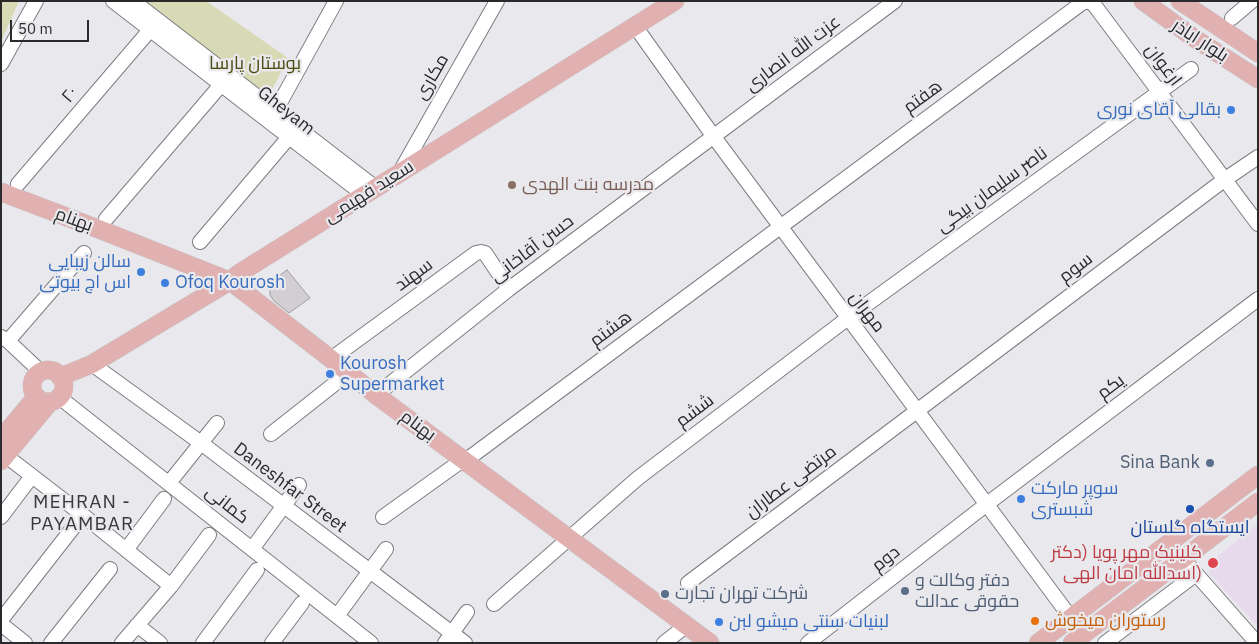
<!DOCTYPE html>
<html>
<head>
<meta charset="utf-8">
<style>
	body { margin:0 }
	#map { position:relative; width:1259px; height:644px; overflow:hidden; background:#e9e8ed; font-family:"IBM Plex Sans",sans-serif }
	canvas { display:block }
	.frame { position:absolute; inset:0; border:2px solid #2a292b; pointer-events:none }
	.scale { position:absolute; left:10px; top:20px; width:79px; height:22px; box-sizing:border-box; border:2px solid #2a292b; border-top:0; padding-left:6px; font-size:15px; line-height:18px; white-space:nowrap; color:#2a292b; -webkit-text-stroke:4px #e9e8ed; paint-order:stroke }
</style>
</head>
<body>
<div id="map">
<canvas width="1259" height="644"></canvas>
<div class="frame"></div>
<div class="scale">50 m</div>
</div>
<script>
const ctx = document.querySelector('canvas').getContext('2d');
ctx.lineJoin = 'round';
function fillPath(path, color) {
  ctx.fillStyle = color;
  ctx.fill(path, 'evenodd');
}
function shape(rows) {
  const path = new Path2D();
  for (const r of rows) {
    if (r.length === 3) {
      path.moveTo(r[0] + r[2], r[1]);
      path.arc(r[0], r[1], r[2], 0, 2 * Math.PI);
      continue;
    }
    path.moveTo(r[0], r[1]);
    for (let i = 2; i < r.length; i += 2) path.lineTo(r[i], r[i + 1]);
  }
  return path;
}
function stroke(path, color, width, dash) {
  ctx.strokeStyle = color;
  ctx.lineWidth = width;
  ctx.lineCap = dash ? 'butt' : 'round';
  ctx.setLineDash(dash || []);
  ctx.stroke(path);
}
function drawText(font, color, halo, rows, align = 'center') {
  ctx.font = font + ' "IBM Plex Sans",Cairo,sans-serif';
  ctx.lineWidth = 4.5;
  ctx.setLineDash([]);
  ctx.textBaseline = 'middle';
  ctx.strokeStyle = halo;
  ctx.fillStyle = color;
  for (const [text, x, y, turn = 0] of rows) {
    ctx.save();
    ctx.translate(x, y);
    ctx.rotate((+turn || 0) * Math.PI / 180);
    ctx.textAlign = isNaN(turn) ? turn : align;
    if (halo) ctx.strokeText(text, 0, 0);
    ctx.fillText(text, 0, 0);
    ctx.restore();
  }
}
fillPath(shape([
	[1258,524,1258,627,1209,573,1211,561]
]), '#e8daed');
fillPath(shape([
	[1,1,19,1,1,42],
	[135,1,206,1,288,58,266,102]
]), '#d7dab5');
const building = shape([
	[287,270,310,298,289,313,274,301,270,295,270,282,287,270]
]);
fillPath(building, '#d2ced1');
stroke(building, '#a19ea1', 1);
const minor = shape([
	[113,1,364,195],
	[133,1,376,188],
	[1232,18,1252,1],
	[635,26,714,137,1071,618],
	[1,64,36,1],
	[271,119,336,1],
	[400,172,497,1],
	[18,184,150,30],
	[106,219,226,79],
	[200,242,295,130],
	[1,337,8,341,41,372],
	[8,341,84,253],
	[331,359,476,253,481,252,485,253,509,289],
	[92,364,201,443,465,643],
	[376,395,509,289,895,1],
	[59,397,371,643],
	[271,434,342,378,348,372],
	[1,452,84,516,171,586],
	[169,483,217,423],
	[1,517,32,476],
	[383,517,457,464,465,461,1082,3,1090,1,1095,6,1258,224],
	[252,549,299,485],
	[126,550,164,499],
	[1183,559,1257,643],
	[688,583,1224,180,1258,157],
	[494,604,638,478,848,318,1191,69],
	[337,616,386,549],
	[1,620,76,524],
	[1,624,25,643],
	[137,625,160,643],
	[51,643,110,569],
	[122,643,171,586,209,535],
	[203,643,257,570],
	[272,643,302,603],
	[445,643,467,612],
	[664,643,687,625],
	[808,643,987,504,1258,299],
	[1105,643,1196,574]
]);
const major = shape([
	[1143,1,1194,38,1258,79],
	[1180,1,1258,53],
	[1,192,101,230,230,281,331,359,376,395,710,643],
	[48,386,16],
	[60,377,92,364,230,281,238,274,675,1],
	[1,439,36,397],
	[1,461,50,402],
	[1038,643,1258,475],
	[1072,643,1258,502]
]);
stroke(minor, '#7d7c80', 16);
stroke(major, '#c8c7c8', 19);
stroke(minor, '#fff', 14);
stroke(major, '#e1b0b1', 18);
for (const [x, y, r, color] of [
	[1231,110,5,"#3f7fe0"],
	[512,185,5,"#8d6e63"],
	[141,272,5,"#3f7fe0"],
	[165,283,5,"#3f7fe0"],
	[330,374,5,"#3f7fe0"],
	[1210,463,5,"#5c6f8a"],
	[1021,499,5,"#3f7fe0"],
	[1190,509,5,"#1a4fb4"],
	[1213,563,6,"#e0444e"],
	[905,591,5,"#5c6f8a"],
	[665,594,5,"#5c6f8a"],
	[1035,621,5,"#e8710a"],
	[719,622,5,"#3f7fe0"]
]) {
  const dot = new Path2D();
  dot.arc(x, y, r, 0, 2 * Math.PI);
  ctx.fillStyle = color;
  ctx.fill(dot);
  stroke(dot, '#e9e8ed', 2);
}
drawText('18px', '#2a292b', '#e9e8ed', [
	["بلوار اباذر",1200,41,33],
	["عزت الله انصاری",793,54,-37],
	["ارغوان",1163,65,53],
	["مکاری",432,77,-60],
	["۲۰",70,95,-49],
	["هفتم",923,97,-36],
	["Gheyam",286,111,38],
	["ناصر سلیمان بیگی",992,190,-36],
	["سعید فهیمی",369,192,-32],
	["بهنام",74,220,20],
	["حسن آقاخانی",532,249,-37],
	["سوم",1076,268,-37],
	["سهند",414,275,-36],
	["مهران",867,312,53],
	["هشتم",611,329,-37],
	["یکم",1111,387,-37],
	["ششم",695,411,-37],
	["بهنام",418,426,36],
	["مرتضی عطاران",791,482,-37],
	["Daneshfar Street",290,488,37],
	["کمانی",227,505,38],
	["دوم",886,559,-38]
]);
drawText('18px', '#4a4b0e', '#e9e8ed', [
	["بوستان پارسا",255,64]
]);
drawText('18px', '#366cbe', '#e9e8ed', [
	["بقالی آقای نوری",1221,110,"right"],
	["سالن زیبایی",131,262,"right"],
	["اس اچ بیوتی",131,283,"right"],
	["Ofoq Kourosh",175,283],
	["Kourosh",340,364],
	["Supermarket",340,385],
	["سوپر مارکت",1031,489],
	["شبستری",1031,510],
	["لبنیات سنتی میشو لبن",729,622]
], 'left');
drawText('18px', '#785e54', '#e9e8ed', [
	["مدرسه بنت الهدی",522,185]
], 'left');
drawText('18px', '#4e5e75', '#e9e8ed', [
	["Sina Bank",1200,463,"right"],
	["دفتر وکالت و",915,581],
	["حقوقی عدالت",915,602],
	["شرکت تهران تجارت",675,594]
], 'left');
drawText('18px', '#164399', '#e9e8ed', [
	["ایستگاه گلستان",1190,528]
]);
drawText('18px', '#be3a42', '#e9e8ed', [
	["کلینیک مهر پویا (دکتر",1202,553],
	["اسدالله امان الهی)",1202,574]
], 'right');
drawText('18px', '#c56008', '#e9e8ed', [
	["رستوران میخوش",1045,621]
], 'left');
ctx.letterSpacing = '1px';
drawText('19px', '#3a393d', '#e9e8ed', [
	["MEHRAN -",82,503],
	["PAYAMBAR",82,525]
]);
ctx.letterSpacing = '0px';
</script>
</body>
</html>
